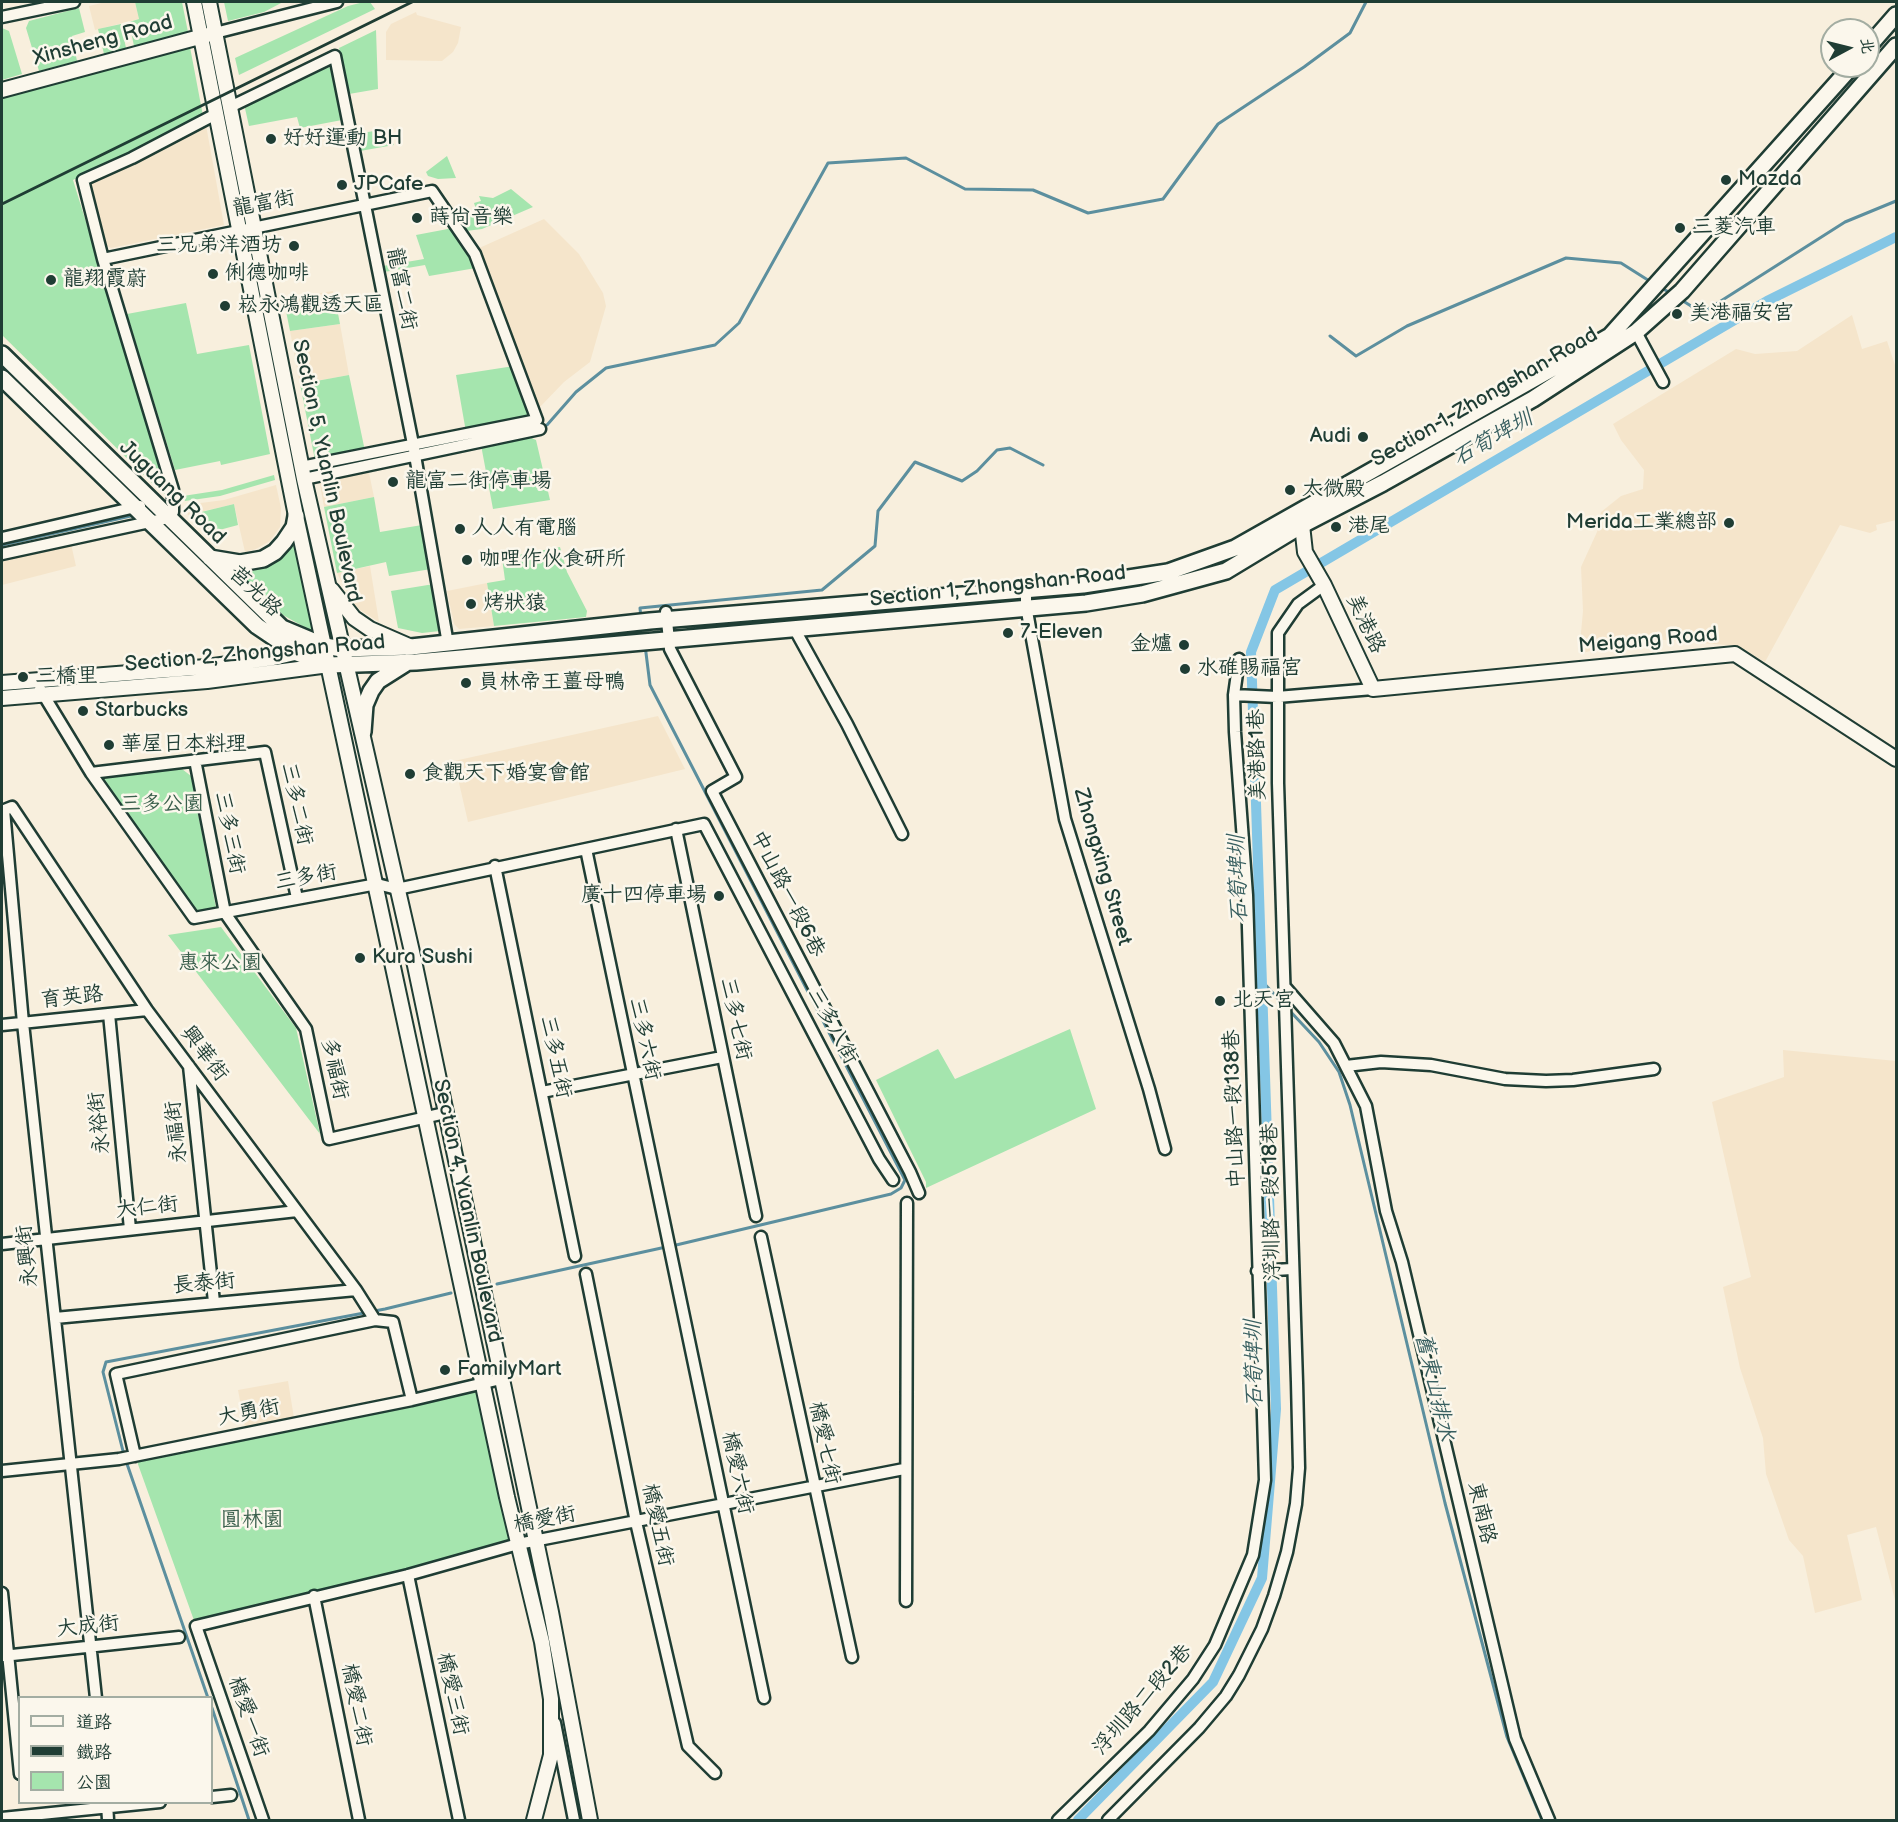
<!DOCTYPE html>
<html>
<head>
<meta charset="utf-8">
<style>
	body { margin:0 }
	#map { position:relative; width:1898px; height:1822px; overflow:hidden; background:#f8efdd; font-family:"Balsamiq Sans","LXGW WenKai TC",sans-serif }
	canvas { display:block }
	.frame { position:absolute; inset:0; border:3px solid #1f3d34; pointer-events:none }
	.legend { position:absolute; left:18px; top:1696px; width:195px; height:108px; box-sizing:border-box; background:#fbf7ec; border:2px solid #a3ada2; margin:0; padding:8px 10px; list-style:none; font-size:18px; color:#1f3d34 }
	.legend li { display:flex; align-items:center; gap:12px; height:30px }
	.legend b { width:30px; border:2px solid #a3ada2 }
	.north { position:absolute; left:1820px; top:18px; width:60px; height:60px; box-sizing:border-box; background:#fbf7ec; border:2px solid #a3ada2; border-radius:50%; rotate:83deg; font-size:16px; font-weight:700; line-height:24px; text-align:center; color:#1f3d34 }
	.north::after { content:''; display:block; margin:auto; width:21px; height:27px; background:#1f3d34; clip-path:polygon(50% 0,100% 100%,50% 72%,0 100%) }
</style>
</head>
<body>
<div id="map">
<canvas width="1898" height="1822"></canvas>
<div class="frame"></div>
<ul class="legend">
<li><b style="height:8px;background:#fbf7ec"></b>道路</li>
<li><b style="height:8px;background:#1f3d34"></b>鐵路</li>
<li><b style="height:16px;background:#a5e5ae"></b>公園</li>
</ul>
<div class="north">北</div>
</div>
<script>
const ctx = document.querySelector('canvas').getContext('2d');
ctx.lineJoin = 'round';
function fillPath(path, color) {
  ctx.fillStyle = color;
  ctx.fill(path, 'evenodd');
}
function shape(rows) {
  const path = new Path2D();
  for (const r of rows) {
    path.moveTo(r[0], r[1]);
    for (let i = 2; i < r.length; i += 2) path.lineTo(r[i], r[i + 1]);
  }
  return path;
}
function stroke(path, color, width, dash) {
  ctx.strokeStyle = color;
  ctx.lineWidth = width;
  ctx.lineCap = dash ? 'butt' : 'round';
  ctx.setLineDash(dash || []);
  ctx.stroke(path);
}
function drawText(font, color, halo, rows, align = 'center') {
  ctx.font = font + ' "Balsamiq Sans","LXGW WenKai TC",sans-serif';
  ctx.lineWidth = 5;
  ctx.setLineDash([]);
  ctx.textBaseline = 'middle';
  ctx.strokeStyle = halo;
  ctx.fillStyle = color;
  for (const [text, x, y, turn = 0] of rows) {
    ctx.save();
    ctx.translate(x, y);
    ctx.rotate((+turn || 0) * Math.PI / 180);
    ctx.textAlign = isNaN(turn) ? turn : align;
    if (halo) ctx.strokeText(text, 0, 0);
    ctx.fillText(text, 0, 0);
    ctx.restore();
  }
}
fillPath(shape([
	[106,2,135,2,139,19,95,30,89,6],
	[416,12,417,15,461,27,458,43,453,52,442,61,386,60,386,32,391,24],
	[206,125,224,225,111,248,105,245,88,187,90,181],
	[544,219,579,254,603,293,606,306,590,362,564,382,539,408,537,407,521,357,477,249],
	[333,291,336,303,286,311,283,299],
	[1852,315,1862,349,1887,341,1896,368,1896,520,1876,525,1877,530,1870,533,1840,525,1765,662,1738,646,1664,640,1624,642,1579,654,1583,611,1581,567,1597,532,1601,512,1621,496,1643,489,1644,470,1621,440,1613,424,1736,349,1755,354,1797,351],
	[340,324,349,375,300,384,290,331],
	[368,468,374,497,324,507,319,479],
	[276,485,281,508,280,527,270,541,256,549,245,552,234,504,188,515,185,505,224,500],
	[71,544,76,566,2,585,2,562],
	[370,566,379,622,360,610,350,599,337,573],
	[487,583,494,626,459,629,454,624,447,591],
	[658,716,685,769,468,822,454,761],
	[1783,1050,1896,1061,1896,1604,1876,1527,1847,1535,1862,1600,1815,1613,1803,1556,1789,1540,1766,1474,1763,1438,1740,1368,1723,1287,1751,1277,1712,1102,1784,1077],
	[288,1381,294,1418,245,1427,238,1390]
]), '#f5e5cb');
fillPath(shape([
	[135,2,182,2,188,32,134,46,129,22,139,19],
	[224,2,283,2,264,12,228,21],
	[364,2,370,2,375,9,239,75,235,58,348,6],
	[79,8,85,32,72,36,77,61,39,71,26,28,29,21],
	[121,24,126,48,104,54,98,29],
	[2,28,9,31,22,74,2,80],
	[376,30,378,89,349,94,339,48],
	[190,47,203,116,73,180,172,500,154,485,2,335,2,96],
	[324,65,331,68,342,120,300,128,297,117,249,126,244,104],
	[386,129,394,145,360,151,356,134],
	[447,156,456,178,438,179,428,176,426,172],
	[511,189,533,207,482,229,466,231,456,216,477,212,474,203,481,201,479,196,493,198],
	[453,228,476,268,429,276,425,265,384,272,383,266,424,259,416,235],
	[251,248,264,304,329,620,305,536,249,249],
	[186,303,197,354,249,345,270,454,221,465,220,461,175,470,127,314],
	[336,303,340,324,290,331,286,311],
	[514,366,529,414,525,420,466,432,456,375],
	[349,375,365,451,315,460,300,384],
	[527,436,536,440,550,500,493,509,481,445],
	[274,475,275,480,220,496,185,501,183,496,222,490],
	[374,497,380,532,422,525,431,569,389,576,386,562,337,573,324,507],
	[234,504,238,525,208,533,189,515],
	[295,536,315,630,313,632,283,615,235,569],
	[560,547,567,572,587,611,586,617,494,626,487,583,505,580,502,558],
	[434,584,440,631,422,633,398,628,391,591],
	[182,769,191,776,216,908,215,912,197,915,103,779,105,776],
	[221,927,296,1028,320,1134,168,935],
	[1070,1029,1096,1109,926,1188,926,1182,876,1080,938,1049,955,1079],
	[483,1382,518,1544,196,1626,135,1456]
]), '#a5e5ae');
stroke(shape([
	[1660,287,1672,294],
	[1680,299,1702,313,1845,222,1896,201],
	[1330,336,1356,356,1407,326,1566,258,1621,263,1651,282],
	[542,426,547,425,576,392,606,368,715,345,739,323,828,163,906,158,965,189,1033,190,1088,213,1163,199,1218,124,1304,67,1350,33,1366,2],
	[322,469,367,460],
	[2,545,135,515],
	[641,618,640,608,822,590,875,546,878,511,915,462,962,481,977,471,997,450,1010,448,1043,465],
	[645,645,650,685,905,1180,901,1188,891,1194,672,1246],
	[1262,981,1282,1003],
	[1289,1010,1319,1042,1339,1072,1350,1105,1445,1503,1507,1737,1542,1820],
	[497,1284,666,1247],
	[124,1455,103,1372,106,1362,385,1309,451,1293],
	[126,1461,208,1698],
	[212,1708,249,1820]
]), '#5c8f9e', 3);
stroke(shape([
	[1078,1820,1213,1682,1262,1578,1276,1409,1251,652,1275,590,1767,301,1896,237]
]), '#84c6e5', 10);
const street = shape([
	[2,17,74,2],
	[215,33,337,2],
	[230,107,335,56,413,444,448,644],
	[103,259,432,191,475,254,537,420,301,467],
	[1636,332,1663,382],
	[304,479,540,429],
	[2,538,140,506],
	[2,554,168,518,173,512,173,490,103,259,83,180,132,158,216,114],
	[1026,590,1026,606,1065,819,1149,1089,1165,1149],
	[666,612,670,649,736,777,712,791,910,1172,919,1193],
	[794,628,847,724,902,834],
	[40,689,91,773,194,918,377,884,397,889,704,824,879,1159,893,1180],
	[1234,695,1277,697,1373,689],
	[195,760,225,913,306,1029,329,1139,445,1113],
	[91,773,265,752,297,898],
	[4,810,23,1023,96,1698],
	[2,811,12,807,147,1010,356,1290,375,1320,393,1322,412,1400],
	[676,829,756,1216],
	[586,849,764,1698],
	[495,866,575,1256],
	[1286,988,1334,1043,1366,1106,1386,1211,1402,1262,1515,1739,1549,1820],
	[109,1014,130,1229],
	[2,1025,147,1010],
	[189,1066,214,1302],
	[1346,1066,1381,1062,1431,1065,1505,1079,1546,1081,1573,1080,1654,1069],
	[542,1092,722,1057],
	[761,1237,852,1657],
	[2,1244,297,1211],
	[1257,1271,1292,1269],
	[586,1274,636,1522,688,1746,715,1773],
	[55,1318,356,1290],
	[135,1456,116,1374,375,1320],
	[2,1471,119,1459,412,1400,501,1379],
	[408,1575,459,1820],
	[2,1593,20,1774],
	[314,1596,359,1820],
	[906,1601,907,1203],
	[3,1656,179,1637],
	[555,1723,574,1820],
	[212,1797,231,1795],
	[107,1803,108,1820],
	[2,1818,160,1802],
	[263,1820,196,1626,408,1575,518,1544,904,1469],
	[1058,1820,1149,1731,1193,1679,1215,1645,1253,1555,1265,1480,1247,895,1235,732,1234,695,1239,659],
	[1108,1820,1199,1728,1226,1696,1239,1675,1262,1629,1274,1596,1287,1552,1296,1504,1299,1468,1297,1382,1278,783,1278,633,1298,604,1324,585]
]);
const secondary = shape([
	[194,2,296,516,507,1497,542,1642,551,1699,551,1755,534,1820],
	[209,2,304,479,413,956,551,1612,590,1820],
	[2,90,207,35],
	[1306,517,1302,525,1305,552,1324,585,1373,689,1735,654,1896,759],
	[332,590,354,618,370,629,409,646],
	[2,683,206,667,273,658,325,646],
	[2,698,207,681,329,665]
]);
const primary = shape([
	[1868,47,1896,15],
	[2,354,282,628,325,646,342,649,411,647,650,621,1083,585,1168,572,1235,548,1610,336,1852,66],
	[2,378,257,626,297,653,329,665,416,662,1086,603,1142,594,1226,571,1302,525,1383,483,1533,399,1636,332,1682,291,1896,46],
	[210,558,240,563,263,559,275,552,284,542,294,527,296,516],
	[363,732,365,705,371,691,378,681,408,662]
]);
stroke(street, '#1f3d34', 15);
stroke(secondary, '#1f3d34', 18);
stroke(primary, '#1f3d34', 20);
stroke(street, '#fbf7ec', 10);
stroke(secondary, '#fbf7ec', 14);
stroke(primary, '#fbf7ec', 15);
stroke(shape([
	[2,204,412,2]
]), '#1f3d34', 3);
for (const [x, y, r, color] of [
	[271,139,6,"#1f3d34"],
	[1726,180,6,"#1f3d34"],
	[342,185,6,"#1f3d34"],
	[417,218,6,"#1f3d34"],
	[1680,228,6,"#1f3d34"],
	[294,246,6,"#1f3d34"],
	[213,274,6,"#1f3d34"],
	[51,280,6,"#1f3d34"],
	[225,306,6,"#1f3d34"],
	[1677,314,6,"#1f3d34"],
	[1363,437,6,"#1f3d34"],
	[393,482,6,"#1f3d34"],
	[1290,490,6,"#1f3d34"],
	[1729,523,6,"#1f3d34"],
	[1336,527,6,"#1f3d34"],
	[460,529,6,"#1f3d34"],
	[467,560,6,"#1f3d34"],
	[471,604,6,"#1f3d34"],
	[1008,633,6,"#1f3d34"],
	[1184,645,6,"#1f3d34"],
	[1185,669,6,"#1f3d34"],
	[23,677,6,"#1f3d34"],
	[466,683,6,"#1f3d34"],
	[83,711,6,"#1f3d34"],
	[109,745,6,"#1f3d34"],
	[410,774,6,"#1f3d34"],
	[719,896,6,"#1f3d34"],
	[360,958,6,"#1f3d34"],
	[1220,1001,6,"#1f3d34"],
	[445,1370,6,"#1f3d34"]
]) {
  const dot = new Path2D();
  dot.arc(x, y, r, 0, 2 * Math.PI);
  ctx.fillStyle = color;
  ctx.fill(dot);
  stroke(dot, '#fbf7ec', 2);
}
drawText('21px', '#1f3d34', '#fbf7ec', [
	["Xinsheng Road",103,41,-15],
	["龍富街",264,204,-11],
	["龍富二街",401,289,79],
	["Section 1, Zhongshan Road",1485,398,-30],
	["Section 5, Yuanlin Boulevard",326,471,78],
	["Juguang Road",172,493,44],
	["Section 1, Zhongshan Road",998,587,-6],
	["莒光路",255,592,43],
	["美港路",1365,624,65],
	["Meigang Road",1648,641,-5],
	["Section 2, Zhongshan Road",255,654,-5],
	["美港路1巷",1258,755,-91],
	["三多二街",296,804,78],
	["三多三街",229,833,79],
	["Zhongxing Street",1102,867,74],
	["三多街",306,878,-10],
	["中山路一段6巷",787,894,63],
	["育英路",72,998,-6],
	["三多七街",735,1019,78],
	["三多八街",832,1026,62],
	["三多六街",644,1039,78],
	["興華街",204,1054,53],
	["三多五街",555,1057,78],
	["多福街",334,1069,78],
	["中山路一段138巷",1235,1109,-92],
	["永裕街",100,1123,-96],
	["永福街",177,1132,-96],
	["浮圳路一段518巷",1272,1202,-91],
	["大仁街",147,1208,-6],
	["Section 4, Yuanlin Boulevard",467,1211,78],
	["永興街",28,1256,-96],
	["長泰街",204,1284,-5],
	["大勇街",249,1413,-11],
	["橋愛七街",824,1443,78],
	["橋愛六街",737,1473,78],
	["東南路",1481,1513,77],
	["橋愛街",545,1520,-11],
	["橋愛五街",657,1525,78],
	["大成街",88,1627,-6],
	["橋愛三街",452,1694,78],
	["浮圳路二段2巷",1143,1700,-49],
	["橋愛二街",356,1705,79],
	["橋愛一街",248,1717,71]
]);
drawText('21px', '#1f3d34', '#fbf7ec', [
	["好好運動 BH",283,139],
	["Mazda",1738,180],
	["JPCafe",354,185],
	["蒔尚音樂",429,218],
	["三菱汽車",1692,228],
	["三兄弟洋酒坊",282,246,"right"],
	["俐德咖啡",225,274],
	["龍翔霞蔚",63,280],
	["崧永鴻觀透天區",237,306],
	["美港福安宮",1689,314],
	["Audi",1351,437,"right"],
	["龍富二街停車場",405,482],
	["太微殿",1302,490],
	["Merida工業總部",1717,523,"right"],
	["港尾",1348,527],
	["人人有電腦",472,529],
	["咖哩作伙食研所",479,560],
	["烤狀猿",483,604],
	["7-Eleven",1020,633],
	["金爐",1172,645,"right"],
	["水碓賜福宮",1197,669],
	["三橋里",35,677],
	["員林帝王薑母鴨",478,683],
	["Starbucks",95,711],
	["華屋日本料理",121,745],
	["食觀天下婚宴會館",422,774],
	["廣十四停車場",707,896,"right"],
	["Kura Sushi",372,958],
	["北天宮",1232,1001],
	["FamilyMart",457,1370]
], 'left');
drawText('21px', '#3a5f4c', '#fbf7ec', [
	["三多公園",162,805],
	["惠來公園",220,964],
	["圓林園",252,1521]
]);
drawText('italic 22px', '#385f60', '#fbf7ec', [
	["石筍埤圳",1493,439,-30],
	["石筍埤圳",1239,879,-92],
	["石筍埤圳",1255,1364,-91],
	["舊東山排水",1434,1387,77]
]);
</script>
</body>
</html>
